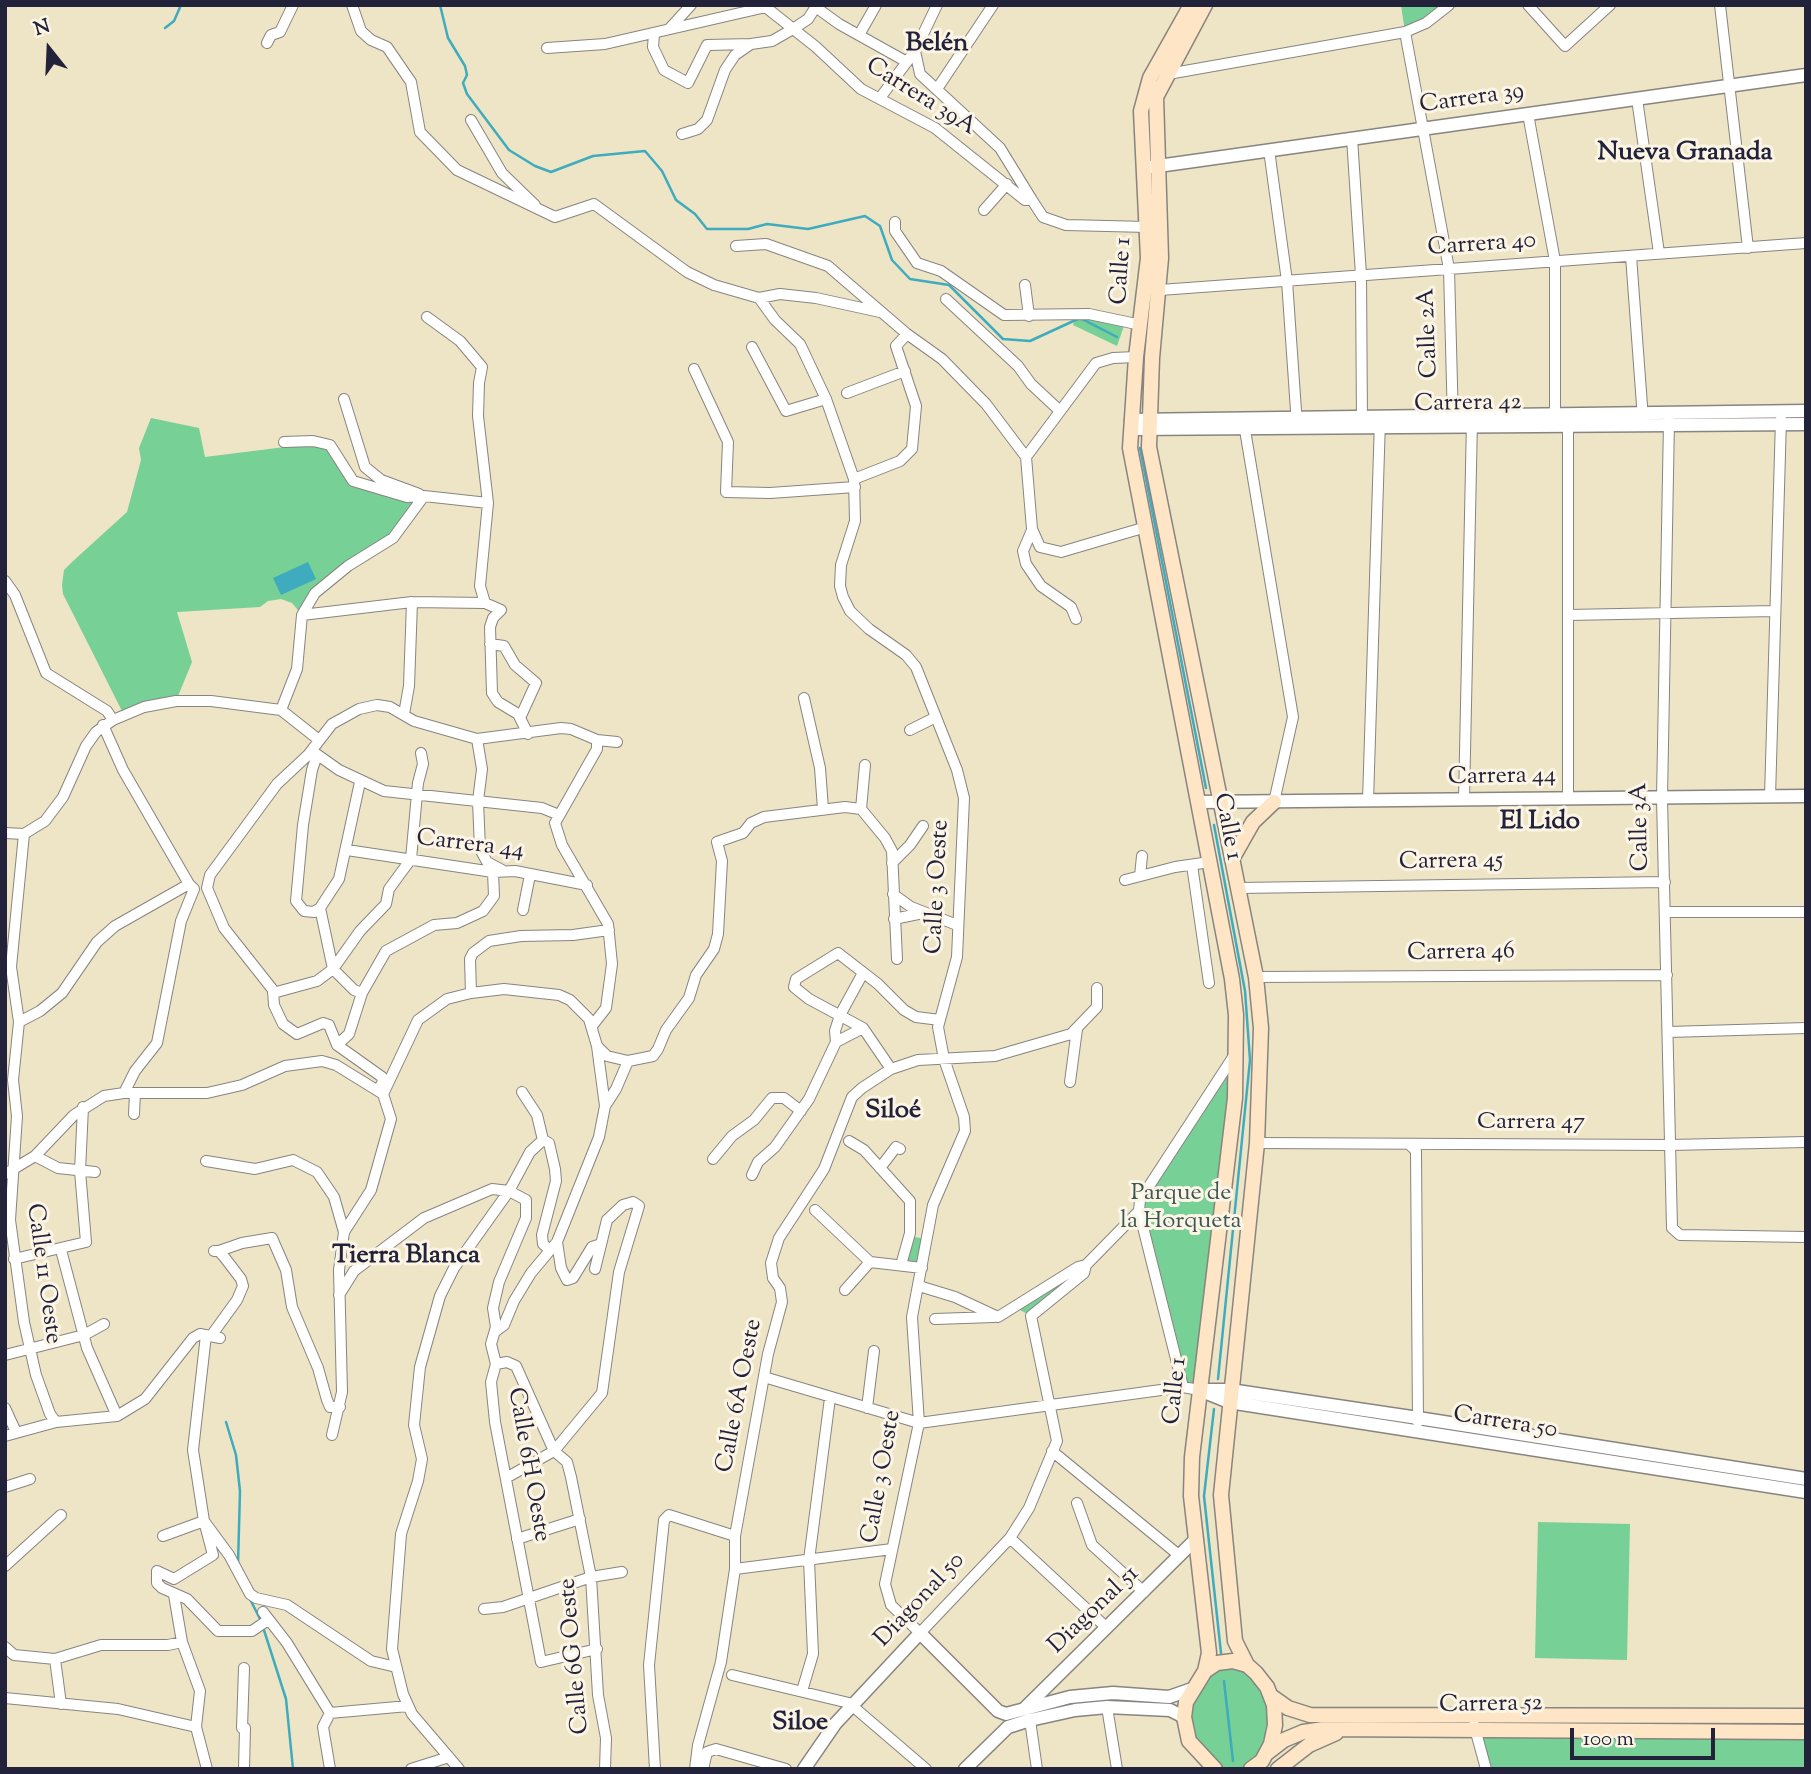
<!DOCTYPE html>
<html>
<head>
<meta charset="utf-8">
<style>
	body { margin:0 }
	#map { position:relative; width:1811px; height:1774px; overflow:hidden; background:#ede5c5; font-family:"Sorts Mill Goudy",serif }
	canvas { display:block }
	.frame { position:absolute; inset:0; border:7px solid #22223b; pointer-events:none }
	.north { position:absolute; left:14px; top:14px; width:70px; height:70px; -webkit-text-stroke:5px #fcf5e5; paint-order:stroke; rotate:342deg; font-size:19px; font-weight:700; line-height:28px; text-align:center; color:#22223b }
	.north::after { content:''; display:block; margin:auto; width:24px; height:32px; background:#22223b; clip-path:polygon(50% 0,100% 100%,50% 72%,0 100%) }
	.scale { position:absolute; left:1570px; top:1728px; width:145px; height:32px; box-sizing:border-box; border:4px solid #22223b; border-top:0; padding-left:9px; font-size:21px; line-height:24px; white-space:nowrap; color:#22223b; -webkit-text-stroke:5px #fcf5e5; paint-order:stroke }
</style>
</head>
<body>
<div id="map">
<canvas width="1811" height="1774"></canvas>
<div class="frame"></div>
<div class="north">N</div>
<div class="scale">100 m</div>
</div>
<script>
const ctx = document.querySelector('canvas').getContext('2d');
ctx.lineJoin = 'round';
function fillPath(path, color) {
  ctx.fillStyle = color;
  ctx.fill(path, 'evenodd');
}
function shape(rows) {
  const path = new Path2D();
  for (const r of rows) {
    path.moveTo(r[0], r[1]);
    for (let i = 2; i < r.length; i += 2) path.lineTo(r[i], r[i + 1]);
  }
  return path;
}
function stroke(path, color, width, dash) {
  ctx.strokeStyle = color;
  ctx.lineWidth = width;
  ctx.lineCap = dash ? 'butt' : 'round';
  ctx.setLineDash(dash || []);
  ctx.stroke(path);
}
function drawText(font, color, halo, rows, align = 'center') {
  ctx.font = font + ' "Sorts Mill Goudy",serif';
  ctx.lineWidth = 6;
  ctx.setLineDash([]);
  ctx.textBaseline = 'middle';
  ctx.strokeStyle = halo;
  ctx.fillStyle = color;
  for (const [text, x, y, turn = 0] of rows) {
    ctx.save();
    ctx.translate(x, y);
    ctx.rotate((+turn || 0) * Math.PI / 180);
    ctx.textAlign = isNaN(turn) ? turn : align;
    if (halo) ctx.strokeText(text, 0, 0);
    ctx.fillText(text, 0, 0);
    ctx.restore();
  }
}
fillPath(shape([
	[1401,5,1449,5,1405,32],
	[1076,315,1125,323,1117,346,1073,325],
	[151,418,199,428,205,457,285,447,330,445,354,481,424,496,393,538,315,593,302,615,292,603,281,599,268,601,260,607,177,612,192,662,176,701,124,715,63,594,62,585,64,570,72,562,127,512,141,460,139,448],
	[1237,1051,1199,1390,1183,1387,1140,1200],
	[909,1236,926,1239,922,1268,901,1265],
	[1086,1265,1031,1316,1020,1310,1008,1312],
	[1538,1522,1630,1524,1627,1660,1535,1658],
	[1211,1666,1252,1668,1275,1725,1251,1769,1215,1769,1204,1761,1184,1717],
	[1475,1730,1806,1732,1806,1769,1486,1769]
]), '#77d096');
fillPath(shape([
	[308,562,316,579,281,595,273,578]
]), '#3fabbe');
stroke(shape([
	[440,5,448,38,465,66,467,75,463,83,467,94,509,150,535,166,551,172,593,156,645,151,662,171,676,200,695,214,707,229,748,229,767,224,808,229,865,216,880,226,892,260,910,279,949,285,1003,339,1030,341,1080,318,1117,337],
	[165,28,174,21,181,5],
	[1140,448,1206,788],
	[1214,825,1245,991,1250,1060,1218,1379],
	[1214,1409,1204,1496,1221,1653],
	[226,1422,236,1455,240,1491,238,1564],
	[250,1599,261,1621],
	[263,1627,286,1699,293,1769],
	[1224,1681,1233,1761]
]), '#3fabbe', 2.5);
const minor = shape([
	[352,5,361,31,371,40,387,47,411,82,420,132,457,170,555,217,594,204,687,272,714,285,759,298,780,294,816,298,880,312],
	[763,5,816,47,861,89,935,128,1025,200,1032,200,1043,217,1066,225,1148,227],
	[1528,5,1565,46,1610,5],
	[1720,5,1748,248],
	[817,8,839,24,907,62],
	[670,28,691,5],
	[1405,32,1449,269,1453,423],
	[654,34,653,47,664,70,688,83,707,45,751,44],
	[859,35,876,5],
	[267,43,271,35,280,32,293,5],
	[547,48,605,44,766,7],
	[915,51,920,74,1000,148,1032,200],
	[1168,74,1405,32,1426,23,1449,5],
	[937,89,993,5],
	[880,98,915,51,937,5],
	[1637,99,1659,253],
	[1528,114,1555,261,1555,422],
	[471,120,502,173,535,205],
	[682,134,698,129,707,120,725,70,735,55,751,44,772,41,793,29,808,19,817,5],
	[1352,138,1361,275,1362,423],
	[1269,150,1287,281,1297,425],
	[984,210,1007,184],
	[895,222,895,231,917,263,941,271,1004,315,1089,314,1141,325],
	[736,246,766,244,828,266,907,334,942,359,986,404,1026,457,1032,529,1040,547,1061,552,1146,527],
	[1631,256,1643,419],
	[1025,285,1029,316],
	[1160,290,1806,243],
	[759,298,775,320,800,344,826,399,854,479,855,521,841,565,840,586,843,597,850,611,869,629,906,655,916,667,957,770,964,798,957,957,938,1027,944,1059,964,1117,965,1131,933,1205,912,1317,919,1423,885,1584,891,1605,920,1633,1010,1538,1029,1508,1057,1441,1031,1316,1084,1273,1086,1265,1139,1211],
	[946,299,1018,366,1031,384,1060,411],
	[427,317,460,341,482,367,479,383,478,416,488,503,480,586,485,603],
	[752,347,786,411,826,399],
	[694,369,728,442,726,492,770,493,855,487],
	[847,393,905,371],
	[344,399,365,467,381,480,419,494],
	[1568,421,1568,799],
	[1669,421,1662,798,1672,1228,1680,1235,1806,1237],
	[1244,424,1293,717,1274,802],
	[284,442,313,441,330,445,353,481,407,497,424,496,488,503],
	[1026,457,1096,363,1113,358,1136,357],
	[854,479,900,461,912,449,916,406,896,346,907,334],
	[1032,530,1023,551,1026,564,1041,586,1071,607,1076,619],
	[5,581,15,595,46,673,107,711,113,720],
	[302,615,412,602,485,603,501,610,493,618,490,627,492,693,498,702,518,714,528,734],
	[1568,615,1775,611],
	[490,644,504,646,515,665,536,683,520,718],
	[804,698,820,768,823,809],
	[281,710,297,669,302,615,315,593,348,566,393,538,424,496],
	[404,714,409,686,412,602],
	[103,725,123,770,189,884],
	[910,730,936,717],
	[477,739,482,769,478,801,480,849,487,862,502,870],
	[315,753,339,770,384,791,542,808,559,815],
	[317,755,312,770,303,825,296,901,304,911,314,912,320,908,333,969,354,990,362,993,349,1034,337,1045],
	[865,765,861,809,885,838,892,851,897,959],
	[1770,797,1781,419],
	[1464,800,1472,420],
	[1368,801,1380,420],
	[5,833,24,834,45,821,63,797,86,746,96,732,113,720,144,707,176,701,211,701,281,710,319,740],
	[24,834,11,967,19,1022,13,1080,17,1116,10,1220,24,1322,36,1375,50,1414,56,1422],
	[347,850,493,872,515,871,587,885],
	[892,863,910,845,923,826],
	[1192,865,1209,983],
	[1140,876,1142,856],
	[1125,880,1175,867,1210,862],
	[1238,888,1665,882],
	[893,894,911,907,957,925],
	[320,908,339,879,360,782],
	[523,910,530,875],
	[1665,912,1806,912],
	[894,919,923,913],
	[1256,977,1667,975],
	[273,993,317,981,333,969,360,931,386,904,389,889,411,859,418,783,423,764,421,753],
	[362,993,386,951,434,925,457,923,483,911,494,896,493,872],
	[471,993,470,959,473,953,489,941,521,936,573,935,609,930],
	[19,1022,40,1011,62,993,97,942,115,926,189,884,194,889],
	[592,1026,606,1008,612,964,608,924,562,845,555,823,597,749,597,740],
	[1668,1032,1806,1028],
	[836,1042,863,1028],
	[891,1069,863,1028,809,999,794,987,796,979,838,953,878,984,904,1010,916,1017,940,1020],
	[1070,1082,1077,1029],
	[378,1090,383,1082,382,1077,337,1045,329,1025,323,1023,297,1034,283,1024,274,1005,273,990,224,928,207,888,210,875,277,784,308,755,332,724,359,709,377,705,390,707,414,721,477,739,561,728,571,729,597,740,617,742],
	[384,1092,418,1020,447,999,471,993,504,989,559,995,570,1000,589,1019,597,1046,607,1056,628,1061],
	[522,1092,537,1115,543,1140,549,1143,555,1169,556,1181,542,1235,543,1244,550,1250],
	[124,1093,135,1071,157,1043,181,921,194,889],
	[605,1106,616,1089,628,1061,653,1056,658,1049,666,1030,689,998,696,975,714,949,718,934,722,861,717,842,743,833,751,823,764,817,845,807,861,809],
	[134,1114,135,1093],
	[849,1141,864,1150,910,1201,910,1233,901,1265],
	[1257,1143,1670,1145,1806,1142],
	[1410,1145,1416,1151,1418,1422],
	[35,1156,74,1115,104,1096,124,1093,207,1093,242,1085,285,1066,322,1061,336,1065,383,1094,391,1119,371,1190,344,1232],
	[713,1159,732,1136,754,1120,772,1098,784,1098,801,1111],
	[206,1161,255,1169,293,1160,317,1172,334,1197,344,1232,339,1270,342,1392,332,1435],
	[880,1168,896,1147,900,1149],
	[5,1174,35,1156,58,1168,95,1172],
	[752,1175,758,1162,775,1147,809,1099,836,1042,835,1031,840,1015,863,973],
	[815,1210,870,1262,922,1268],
	[557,1242,561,1268,567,1280,573,1278,592,1247,601,1244],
	[61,1250,87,1348,117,1416],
	[219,1251,242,1243,272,1238,286,1270,292,1307,318,1368,327,1400,330,1407,340,1407],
	[14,1259,86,1242,80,1171,83,1107],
	[919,1286,955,1297,998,1317,1078,1267,1086,1265],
	[845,1290,870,1262],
	[339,1295,354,1271,424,1218,492,1189,509,1191,526,1200,526,1218,499,1282,493,1308,496,1327,491,1344,496,1364,491,1382,495,1422,541,1662,597,1649],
	[935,1319,994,1317],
	[496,1331,504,1325,514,1301,531,1273,557,1242,599,1137,605,1106,597,1046],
	[206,1335,193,1450,204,1521,229,1555,250,1594,256,1598,287,1605,371,1661,396,1667],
	[211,1336,237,1300,243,1286,241,1279,225,1258,219,1251,214,1251],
	[5,1355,84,1335,104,1324],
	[496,1364,507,1362,516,1366,554,1451,567,1462,571,1477,591,1577,598,1695,606,1738,605,1769],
	[764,1377,919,1423,1183,1387,1199,1390],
	[1183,1387,1139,1211,1140,1200,1235,1054],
	[5,1408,16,1432],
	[867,1408,874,1351],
	[5,1436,56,1422,117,1416,145,1399,193,1338,200,1334,220,1338],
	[1052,1451,1180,1556],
	[506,1478,554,1451,602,1393,619,1272,639,1206,633,1202,623,1205,607,1220,595,1269],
	[5,1487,30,1479],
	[1077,1503,1092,1545,1144,1592],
	[163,1536,204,1521,213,1555,174,1579,157,1571,157,1583,162,1588,187,1599,218,1631,252,1631,268,1620],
	[1010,1538,1107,1628],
	[517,1539,580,1519],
	[5,1566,61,1515],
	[735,1569,892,1549],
	[174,1595,182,1642,200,1691,196,1727,207,1769],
	[484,1609,503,1607,591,1577,622,1572],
	[263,1612,287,1643,330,1713,323,1727,330,1769],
	[5,1647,14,1655,55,1659,101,1645,168,1645,182,1642],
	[55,1659,61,1704],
	[732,1675,849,1703,926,1769],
	[802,1691,813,1654,809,1560,830,1398],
	[5,1698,118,1709,196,1727],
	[1107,1707,1117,1769],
	[330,1713,408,1706],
	[1030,1720,1037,1769],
	[1474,1725,1486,1769],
	[242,1728,244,1668],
	[244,1769,245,1728],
	[411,1769,449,1757],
	[459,1769,412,1714,403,1694,392,1649,401,1534,418,1481,422,1459,414,1425,420,1367,440,1296,454,1268,509,1191,530,1152,543,1140],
	[655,1769,649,1665,664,1520,669,1515,735,1536],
	[695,1769,698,1745,721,1662,735,1569,735,1536,768,1354,782,1302,780,1288,773,1278,771,1263,779,1238,824,1169,852,1097,862,1088,891,1069,918,1060,995,1056,1071,1034,1097,1007,1097,988],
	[703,1769,707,1752,716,1749,786,1769]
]);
const tertiary = shape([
	[1151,167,1806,75],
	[1131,420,1806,411],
	[1131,429,1806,424],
	[1198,802,1806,796],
	[1199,1390,1229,1402,1806,1492],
	[1207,1390,1230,1390,1418,1418,1806,1479],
	[1025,1708,1195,1540],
	[804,1769,835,1724,920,1633,998,1711,1006,1714,1070,1697,1113,1693,1169,1697,1192,1689],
	[965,1769,1008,1727,1030,1720,1075,1710,1107,1707,1170,1710,1184,1717]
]);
const secondary = shape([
	[1191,5,1150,78,1141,111,1148,258,1136,357,1130,448,1232,979,1236,1015,1235,1098,1192,1457,1191,1496,1209,1653,1205,1671],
	[1205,5,1156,97,1161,258,1152,358,1149,447,1256,977,1261,1028,1257,1143,1221,1495,1235,1641,1247,1665],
	[1232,859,1253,822,1274,802],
	[1271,1696,1288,1708,1310,1715,1806,1716],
	[1267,1753,1284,1740,1303,1732,1324,1729,1806,1732],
	[1215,1769,1189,1741,1184,1717,1186,1702,1205,1671,1217,1663,1233,1661,1247,1665,1256,1673,1267,1687,1274,1705,1275,1725,1271,1744,1262,1761,1251,1769],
	[1278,1769,1309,1745,1336,1733]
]);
stroke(minor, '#888480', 12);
stroke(tertiary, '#888480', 15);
stroke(secondary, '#888480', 17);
stroke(minor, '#fff', 10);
stroke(tertiary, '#fff', 12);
stroke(secondary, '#fde5c5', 14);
drawText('24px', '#22223b', '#fcf5e5', [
	["Carrera 39A",920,98,32],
	["Carrera 39",1472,100,-8],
	["Carrera 40",1482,246,-4],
	["Calle 1",1123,271,-86],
	["Calle 2A",1430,333,-92],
	["Carrera 42",1468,405,-1],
	["Carrera 44",1502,778,-1],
	["Calle 1",1226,827,79],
	["Calle 3A",1642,827,-91],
	["Carrera 44",470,846,7],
	["Carrera 45",1451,863,-1],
	["Calle 3 Oeste",939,887,-87],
	["Carrera 46",1461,954,-1],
	["Carrera 47",1531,1124],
	["Calle 11 Oeste",42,1274,82],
	["Calle 1",1177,1391,-84],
	["Calle 6A Oeste",741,1396,-79],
	["Carrera 50",1505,1424,9],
	["Calle 6H Oeste",527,1465,80],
	["Calle 3 Oeste",883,1477,-80],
	["Diagonal 50",921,1601,-47],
	["Diagonal 51",1095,1611,-44],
	["Calle 6G Oeste",576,1656,-95],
	["Carrera 52",1491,1706,-1]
]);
drawText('24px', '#3c5656', '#fcf5e5', [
	["Parque de",1181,1195],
	["la Horqueta",1181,1223]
]);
drawText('bold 26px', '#22223b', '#fcf5e5', [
	["Belén",937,46],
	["Nueva Granada",1685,155],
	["El Lido",1540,824],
	["Siloé",893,1113],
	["Tierra Blanca",406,1258],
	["Siloe",800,1725]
]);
</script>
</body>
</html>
